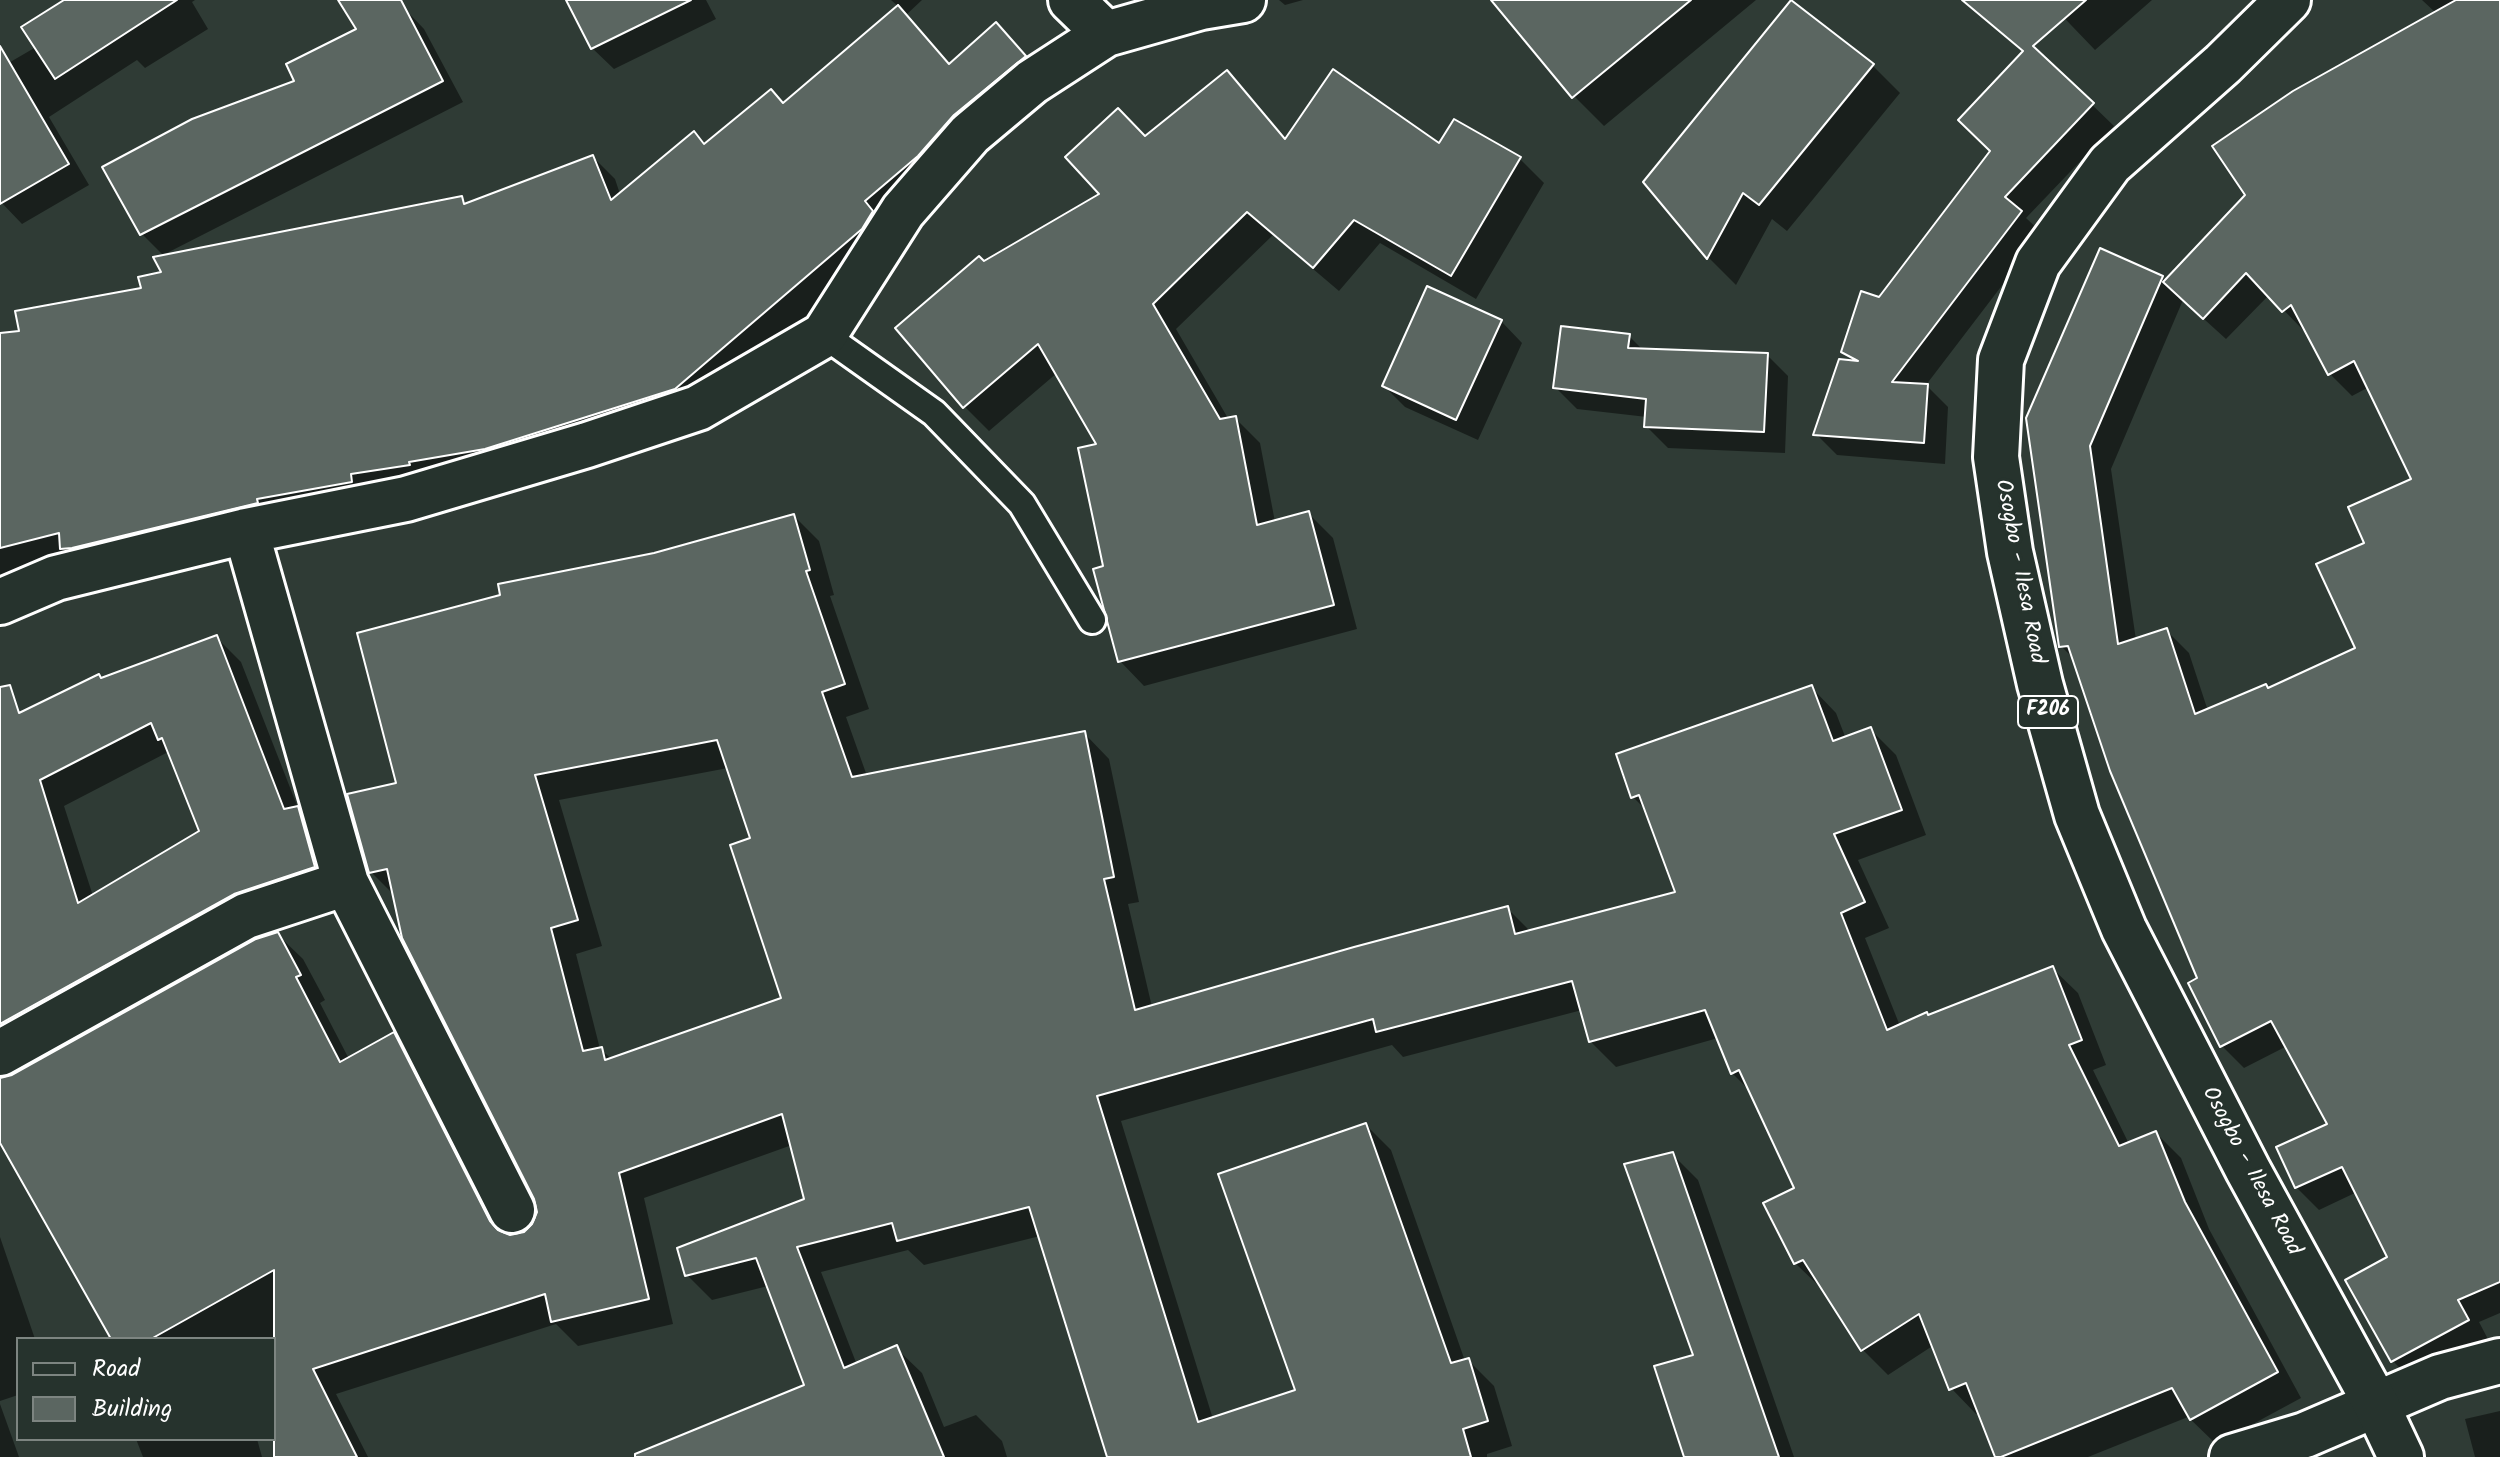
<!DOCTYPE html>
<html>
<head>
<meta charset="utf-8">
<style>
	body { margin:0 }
	#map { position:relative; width:2500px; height:1457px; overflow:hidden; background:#2f3b35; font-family:Kalam,sans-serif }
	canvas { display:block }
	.legend { position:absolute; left:16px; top:1337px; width:260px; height:104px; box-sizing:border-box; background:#26332d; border:2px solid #7d8581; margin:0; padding:10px 14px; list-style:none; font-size:24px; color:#fff }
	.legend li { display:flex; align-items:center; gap:16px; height:40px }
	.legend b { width:40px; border:2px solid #7d8581 }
</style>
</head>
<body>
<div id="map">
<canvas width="2500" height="1457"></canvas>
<ul class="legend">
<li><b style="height:10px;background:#26332d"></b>Road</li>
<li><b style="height:22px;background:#5b6661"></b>Building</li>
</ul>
</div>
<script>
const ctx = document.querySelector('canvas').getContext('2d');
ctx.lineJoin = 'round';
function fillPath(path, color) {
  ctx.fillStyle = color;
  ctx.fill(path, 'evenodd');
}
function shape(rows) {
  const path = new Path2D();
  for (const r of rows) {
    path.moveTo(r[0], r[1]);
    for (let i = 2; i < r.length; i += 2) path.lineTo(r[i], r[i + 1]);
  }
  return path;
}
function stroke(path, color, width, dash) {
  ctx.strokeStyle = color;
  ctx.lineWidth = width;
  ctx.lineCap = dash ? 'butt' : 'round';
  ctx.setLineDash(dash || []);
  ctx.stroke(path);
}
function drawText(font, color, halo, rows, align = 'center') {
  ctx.font = font + ' Kalam,sans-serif';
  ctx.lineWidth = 6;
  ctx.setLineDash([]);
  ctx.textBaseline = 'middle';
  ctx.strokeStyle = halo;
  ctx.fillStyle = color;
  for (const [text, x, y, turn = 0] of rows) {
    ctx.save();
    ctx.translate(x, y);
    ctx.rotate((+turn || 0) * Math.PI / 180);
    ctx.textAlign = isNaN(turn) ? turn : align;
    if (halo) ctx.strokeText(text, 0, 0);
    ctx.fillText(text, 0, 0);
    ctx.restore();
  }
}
fillPath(shape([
	[69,0,195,0,192,2,208,29,145,68,137,60,49,117,89,185,22,224,0,201,0,68,36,47],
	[569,0,706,0,716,19,614,69,592,48],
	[891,0,922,0,906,15,950,65,1017,46,1046,78,883,251,697,410,0,575,0,352,143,289,461,198,468,205,593,157,615,179,620,194,694,134,706,145,784,104,899,7],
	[1279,0,1303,0,1285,5],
	[1505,0,1756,0,1604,126,1574,96],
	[2047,0,2152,0,2095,50],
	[2422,0,2500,0,2500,1313,2479,1322,2490,1343,2415,1384,2393,1361,2348,1280,2390,1258,2357,1192,2319,1210,2296,1187,2330,1125,2287,1046,2244,1068,2222,1046,2199,979,2075,660,2061,646,2028,418,2161,277,2166,281,2436,13],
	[2269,295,2306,333,2308,332,2330,374,2352,396,2369,387,2414,480,2366,544,2358,649,2269,690,2208,711,2189,653,2166,630,2136,640,2111,469,2183,300,2226,339],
	[403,7,424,29,463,102,163,255,142,234,297,82],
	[1872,65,1900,93,1787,231,1772,219,1736,285,1709,258,1645,182],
	[2057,71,2114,126,2026,218,2042,233,1926,385,1948,407,1945,464,1837,455,1816,434,1857,363,1847,353,1879,299],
	[1227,73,1287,139,1440,146,1520,159,1544,183,1476,299,1380,243,1339,291,1273,235,1176,329,1229,420,1235,418,1260,443,1275,522,1308,513,1333,538,1357,629,1144,686,1120,661,1105,567,1099,446,1057,373,989,431,965,407,898,328,984,263,1103,194,1146,138],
	[1501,321,1522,343,1478,440,1405,407,1384,386],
	[1629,336,1643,350,1767,355,1788,376,1785,453,1668,448,1646,426,1647,417,1577,409,1556,388],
	[794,516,819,541,834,595,830,596,869,709,846,717,867,776,1084,733,1109,759,1139,902,1128,904,1152,1007,1507,908,1531,932,1677,893,1647,811,1633,797,1811,687,1836,713,1846,739,1871,730,1896,755,1926,835,1858,860,1889,928,1865,938,1900,1026,2052,968,2078,993,2106,1065,2093,1070,2129,1144,2156,1133,2181,1158,2209,1229,2301,1398,2216,1444,2188,1417,2088,1457,1997,1457,1980,1412,1976,1414,1951,1388,1934,1345,1888,1375,1863,1350,1823,1287,1821,1288,1795,1263,1797,1189,1751,1092,1732,1073,1718,1038,1616,1067,1590,1041,1582,1010,1403,1057,1392,1045,1121,1121,1213,1419,1297,1392,1366,1125,1391,1150,1465,1361,1468,1360,1494,1386,1512,1446,1487,1454,1487,1457,1108,1457,1040,1236,924,1265,908,1250,821,1272,857,1365,896,1348,922,1373,944,1427,976,1415,1002,1441,1007,1457,701,1457,806,1386,768,1286,712,1300,687,1275,806,1200,792,1145,644,1198,673,1324,578,1346,556,1324,336,1394,368,1457,295,1457,274,1415,274,1339,113,1339,0,1139,0,1080,13,1077,277,934,303,959,325,1000,320,1003,349,1059,393,1035,419,1060,508,1236,524,1234,535,1224,539,1211,536,1198,395,896,371,872,398,785,655,555],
	[728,768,752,840,784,999,612,1059,600,1049,576,954,602,946,559,800],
	[216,637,241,662,298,808,323,833,339,892,3,1066,0,1077,0,721],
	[170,751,201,832,93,896,64,806],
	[1672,1154,1698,1180,1794,1457,1686,1457,1696,1356],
	[0,1237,35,1339,18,1339,18,1395,0,1401],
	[0,1404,19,1457,0,1457],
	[2500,1411,2500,1457,2475,1457,2465,1419],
	[136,1439,257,1439,262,1457,143,1457]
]), '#0007');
const building = shape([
	[64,0,177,0,55,79,21,27,64,0],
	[338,0,401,0,443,81,140,235,102,167,192,119,294,81,286,64,356,29,338,0],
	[566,0,691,0,591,49,566,0],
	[1491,0,1691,0,1572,98,1491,0],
	[1791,0,1874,64,1759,205,1743,193,1707,259,1643,182,1791,0],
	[1962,0,2086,0,2033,46,2094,103,2005,197,2022,211,1892,382,1928,384,1924,443,1813,435,1839,359,1858,361,1841,352,1861,291,1879,297,1990,151,1958,120,2023,51,1962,0],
	[2456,0,2500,0,2500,1282,2458,1300,2469,1320,2391,1362,2345,1280,2387,1257,2342,1167,2295,1188,2276,1147,2327,1124,2271,1021,2220,1047,2188,983,2197,978,2110,771,2068,646,2059,647,2026,418,2100,248,2163,276,2090,446,2118,644,2167,628,2195,714,2266,684,2268,688,2355,648,2316,564,2364,543,2348,507,2411,479,2354,361,2328,375,2291,305,2282,312,2246,273,2203,319,2163,282,2245,195,2212,146,2293,91,2456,0],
	[898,5,949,64,996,22,1026,56,954,115,918,156,865,201,873,211,862,229,675,389,485,449,409,462,410,465,351,474,352,482,257,499,258,503,72,548,60,549,59,533,0,548,0,333,19,331,15,311,141,288,138,277,161,272,153,257,462,196,464,204,593,155,611,200,694,131,704,144,771,89,783,103,898,5],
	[0,46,69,164,0,204,0,46],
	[1333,69,1439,143,1454,119,1521,157,1451,276,1354,220,1313,268,1247,212,1153,304,1220,419,1236,416,1257,525,1309,511,1334,605,1118,662,1093,569,1103,566,1078,448,1096,444,1038,344,963,408,895,328,979,256,984,261,1099,194,1065,157,1118,108,1145,136,1227,70,1285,139,1333,69],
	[1427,286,1502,320,1456,420,1382,386,1427,286],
	[1561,326,1630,334,1628,348,1768,353,1764,432,1644,427,1646,399,1553,388,1561,326],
	[794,514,810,570,806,571,845,684,822,692,852,777,1085,731,1114,877,1104,879,1135,1010,1354,947,1508,906,1515,934,1675,892,1639,795,1631,798,1616,754,1812,685,1833,741,1871,727,1902,810,1834,834,1865,902,1841,913,1887,1030,1927,1012,1928,1015,2053,966,2082,1040,2069,1045,2119,1146,2156,1131,2185,1202,2278,1372,2190,1420,2172,1388,2001,1457,1995,1457,1966,1383,1949,1390,1919,1314,1861,1351,1803,1260,1794,1264,1763,1203,1794,1188,1739,1070,1731,1074,1705,1010,1589,1042,1572,981,1376,1032,1373,1019,1097,1096,1198,1422,1295,1390,1218,1174,1366,1123,1451,1363,1469,1358,1488,1421,1463,1429,1471,1457,1107,1457,1029,1207,897,1241,892,1223,797,1247,844,1368,897,1345,944,1457,635,1457,635,1454,804,1385,756,1258,685,1276,677,1248,804,1199,782,1114,619,1173,649,1299,551,1322,545,1294,313,1369,357,1457,274,1457,274,1270,151,1339,111,1339,0,1143,0,1078,12,1075,256,939,278,932,301,975,296,977,340,1062,394,1032,490,1221,498,1230,510,1235,524,1232,532,1224,537,1212,534,1199,402,938,387,869,369,873,347,794,396,783,357,633,500,595,498,584,654,553,794,514],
	[717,740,750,838,730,845,781,998,605,1060,602,1047,583,1051,551,928,578,920,535,775,717,740],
	[217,635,284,809,298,806,315,867,234,894,0,1024,0,687,10,685,19,713,99,674,101,678,217,635],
	[151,723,158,740,162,738,199,831,78,903,40,780,151,723],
	[1673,1152,1779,1457,1684,1457,1654,1366,1693,1355,1624,1164,1673,1152]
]);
fillPath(building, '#5b6661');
stroke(building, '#fff', 2);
const service = shape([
	[824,335,934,413,1022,504,1092,620]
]);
const minor = shape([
	[1071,0,1106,34],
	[246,531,346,883,512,1210],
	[0,602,56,578,246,531,406,499,587,445,698,408,824,335,903,211,970,134,1032,82,1106,34,1201,7,1243,0],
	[0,1053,246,916,346,883],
	[2232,1457,2305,1435,2440,1377,2500,1361]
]);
const primary = shape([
	[2288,0,2223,64,2110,164,2038,263,2001,360,1996,457,2010,552,2040,684,2077,815,2124,929,2248,1170,2376,1404,2401,1457]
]);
stroke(service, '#fff', 32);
stroke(minor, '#fff', 50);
stroke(primary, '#fff', 50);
stroke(service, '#26332d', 26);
stroke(minor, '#26332d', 44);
stroke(primary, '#26332d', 44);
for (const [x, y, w] of [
	[2048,712,60]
]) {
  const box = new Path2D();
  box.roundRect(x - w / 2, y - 16, w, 32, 6);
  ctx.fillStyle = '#26332d';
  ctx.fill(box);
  stroke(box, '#fff', 2);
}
drawText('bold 20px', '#fff', null, [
	["F206",2048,712]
]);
drawText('22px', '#fff', '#26332d', [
	["Osogbo - Ilesa Road",2018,572,79],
	["Osogbo - Ilesa Road",2250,1172,62]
]);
</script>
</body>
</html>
